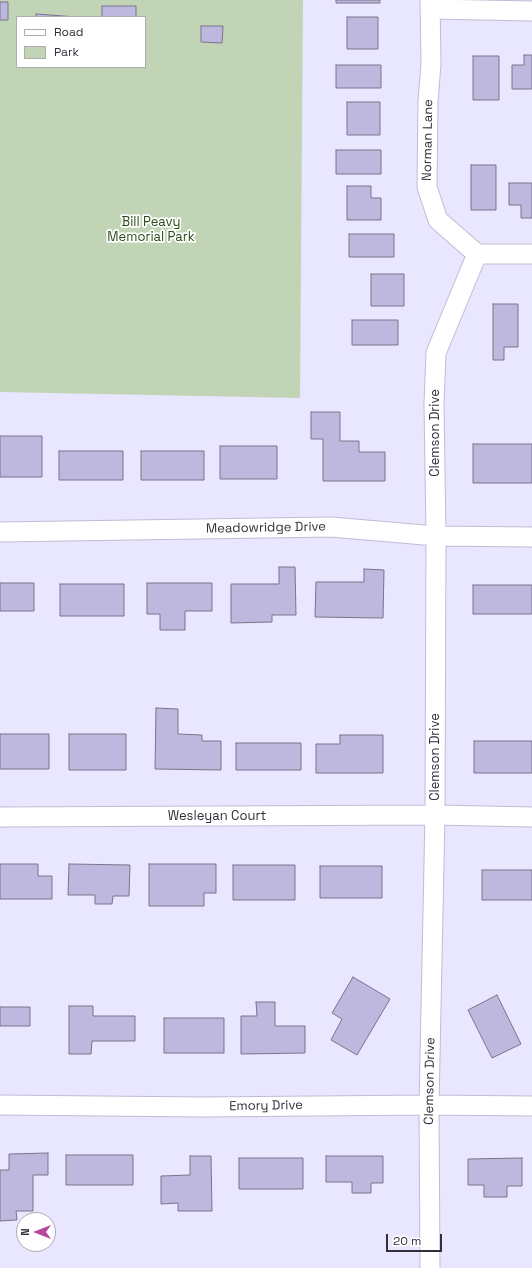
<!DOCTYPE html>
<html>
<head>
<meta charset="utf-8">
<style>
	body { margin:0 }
	#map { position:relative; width:532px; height:1268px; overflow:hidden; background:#e9e6ff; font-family:"Space Grotesk",sans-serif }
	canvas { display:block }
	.legend { position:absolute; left:16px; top:16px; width:130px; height:52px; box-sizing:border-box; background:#fff; border:1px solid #adacb0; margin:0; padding:5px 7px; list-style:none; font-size:12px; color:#312f39 }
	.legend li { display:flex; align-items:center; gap:8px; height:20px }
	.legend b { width:20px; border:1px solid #adacb0 }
	.north { position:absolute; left:16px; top:1212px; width:40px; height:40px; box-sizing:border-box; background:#fff; border:1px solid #adacb0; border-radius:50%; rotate:270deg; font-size:11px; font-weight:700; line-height:16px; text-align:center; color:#312f39 }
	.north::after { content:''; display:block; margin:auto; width:14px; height:18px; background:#b746a1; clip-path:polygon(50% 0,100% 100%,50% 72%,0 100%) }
	.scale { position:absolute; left:386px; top:1234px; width:56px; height:18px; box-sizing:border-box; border:2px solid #312f39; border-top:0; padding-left:5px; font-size:12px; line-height:14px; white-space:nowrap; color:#312f39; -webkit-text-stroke:3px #fff; paint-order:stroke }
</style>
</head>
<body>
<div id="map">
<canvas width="532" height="1268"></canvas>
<ul class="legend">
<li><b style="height:5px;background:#fff"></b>Road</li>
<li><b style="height:11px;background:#c1d5b6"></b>Park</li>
</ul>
<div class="north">N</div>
<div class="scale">20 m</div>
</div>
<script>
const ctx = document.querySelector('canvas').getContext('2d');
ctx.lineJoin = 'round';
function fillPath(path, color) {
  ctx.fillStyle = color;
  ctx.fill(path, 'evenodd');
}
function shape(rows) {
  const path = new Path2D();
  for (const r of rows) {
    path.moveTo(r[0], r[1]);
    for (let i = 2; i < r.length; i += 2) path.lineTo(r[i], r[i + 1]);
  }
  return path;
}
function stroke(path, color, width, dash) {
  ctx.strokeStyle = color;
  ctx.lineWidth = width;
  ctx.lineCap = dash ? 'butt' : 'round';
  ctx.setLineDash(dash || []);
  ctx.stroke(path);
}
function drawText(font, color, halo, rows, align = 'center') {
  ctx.font = font + ' "Space Grotesk",sans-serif';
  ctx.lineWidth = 3.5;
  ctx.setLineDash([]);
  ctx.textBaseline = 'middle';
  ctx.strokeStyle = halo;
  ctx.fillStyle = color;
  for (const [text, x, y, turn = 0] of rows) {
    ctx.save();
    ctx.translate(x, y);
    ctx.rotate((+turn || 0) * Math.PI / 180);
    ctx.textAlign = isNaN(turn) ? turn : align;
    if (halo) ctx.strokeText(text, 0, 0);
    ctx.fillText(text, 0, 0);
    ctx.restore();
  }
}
fillPath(shape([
	[0,0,303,0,300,398,0,392],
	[17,17,145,17,145,67,17,67]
]), '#c1d5b6');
const building = shape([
	[336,0,380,0,380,3,336,3,336,0],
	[0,2,8,2,8,20,0,20,0,2],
	[102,6,136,6,136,17,102,17,102,6],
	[36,14,77,17,36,17,36,14],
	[347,17,378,17,378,49,347,49,347,17],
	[201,26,223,26,222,43,201,42,201,26],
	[524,55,532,55,532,89,512,89,512,65,524,65,524,55],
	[473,56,499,56,499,100,473,100,473,56],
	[336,65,381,65,381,88,336,88,336,65],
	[347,102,380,102,380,135,347,135,347,102],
	[336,150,381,150,381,174,336,174,336,150],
	[471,165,496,165,496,210,471,210,471,165],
	[509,183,532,183,532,218,521,218,521,205,509,205,509,183],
	[347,186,371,186,371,198,381,198,381,220,347,220,347,186],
	[349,234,394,234,394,257,349,257,349,234],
	[371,274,404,274,404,306,371,306,371,274],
	[493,304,518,304,518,347,504,347,504,360,493,360,493,304],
	[352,320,398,320,398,345,352,345,352,320],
	[311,412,340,412,340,441,359,441,359,452,385,452,385,481,323,481,323,439,311,439,311,412],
	[0,436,42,436,42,477,0,477,0,436],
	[473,444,532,444,532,483,473,483,473,444],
	[220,446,277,446,277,479,220,479,220,446],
	[59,451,123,451,123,480,59,480,59,451],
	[141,451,204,451,204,480,141,480,141,451],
	[279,567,295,567,296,615,272,615,272,622,231,623,231,584,279,584,279,567],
	[364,569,384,570,383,618,315,617,316,582,364,582,364,569],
	[0,583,34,583,34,611,0,611,0,583],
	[147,583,212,583,212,611,185,611,185,630,160,630,160,614,147,614,147,583],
	[60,584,124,584,124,616,60,616,60,584],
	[473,585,532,585,532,614,473,614,473,585],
	[156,708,178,709,178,734,202,735,202,741,221,741,221,770,155,769,156,708],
	[0,734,49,734,49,769,0,769,0,734],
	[69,734,126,734,126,770,69,770,69,734],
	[340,735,383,735,383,773,316,773,316,744,340,744,340,735],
	[474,741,532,741,532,773,474,773,474,741],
	[236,743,301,743,301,770,236,770,236,743],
	[0,864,38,864,38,876,52,876,52,899,0,899,0,864],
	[69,864,130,865,129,896,113,896,112,904,95,904,95,895,68,895,69,864],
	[149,864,216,864,216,893,204,893,204,906,149,906,149,864],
	[233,865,295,865,295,900,233,900,233,865],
	[320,866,382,866,382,898,320,898,320,866],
	[482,870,532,870,532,900,482,900,482,870],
	[353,977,390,999,357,1055,331,1040,342,1019,332,1013,353,977],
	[497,995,521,1044,492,1058,468,1010,497,995],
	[256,1002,275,1002,275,1026,305,1026,305,1053,241,1054,241,1016,257,1016,256,1002],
	[69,1006,93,1006,93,1016,135,1016,135,1041,92,1041,91,1054,69,1054,69,1006],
	[0,1007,30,1007,30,1026,0,1026,0,1007],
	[164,1018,224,1018,224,1053,164,1053,164,1018],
	[48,1153,48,1175,33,1175,33,1211,16,1211,17,1220,0,1221,0,1170,9,1170,9,1154,48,1153],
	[66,1155,133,1155,133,1185,66,1185,66,1155],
	[190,1156,211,1156,212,1211,178,1211,178,1203,161,1204,161,1176,190,1175,190,1156],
	[326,1156,383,1156,383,1183,371,1183,371,1193,352,1193,352,1182,326,1182,326,1156],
	[239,1158,303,1158,303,1189,239,1189,239,1158],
	[522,1158,522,1186,507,1186,507,1197,484,1197,484,1185,468,1185,468,1159,522,1158]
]);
fillPath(building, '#beb8df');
stroke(building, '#78748a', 1);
const minor = shape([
	[430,0,431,63,428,102,427,187,438,220,477,254,532,254],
	[430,9,532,11],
	[0,532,331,527,436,536,532,537],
	[0,817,435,815,532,817],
	[0,1105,202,1107,429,1105,532,1106],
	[430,1268,429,1105,435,815,436,536,434,403,436,353,477,254]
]);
stroke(minor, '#c0bcd4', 21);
stroke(minor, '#fff', 19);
drawText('13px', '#312f39', '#fff', [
	["Norman Lane",428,140,-89],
	["Clemson Drive",435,433,-90],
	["Meadowridge Drive",266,528,-1],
	["Clemson Drive",435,757,-90],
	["Wesleyan Court",217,816],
	["Clemson Drive",430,1081,-89],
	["Emory Drive",266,1106,-1]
]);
drawText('13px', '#2c4917', '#fff', [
	["Bill Peavy",151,222],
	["Memorial Park",151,237]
]);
</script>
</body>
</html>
